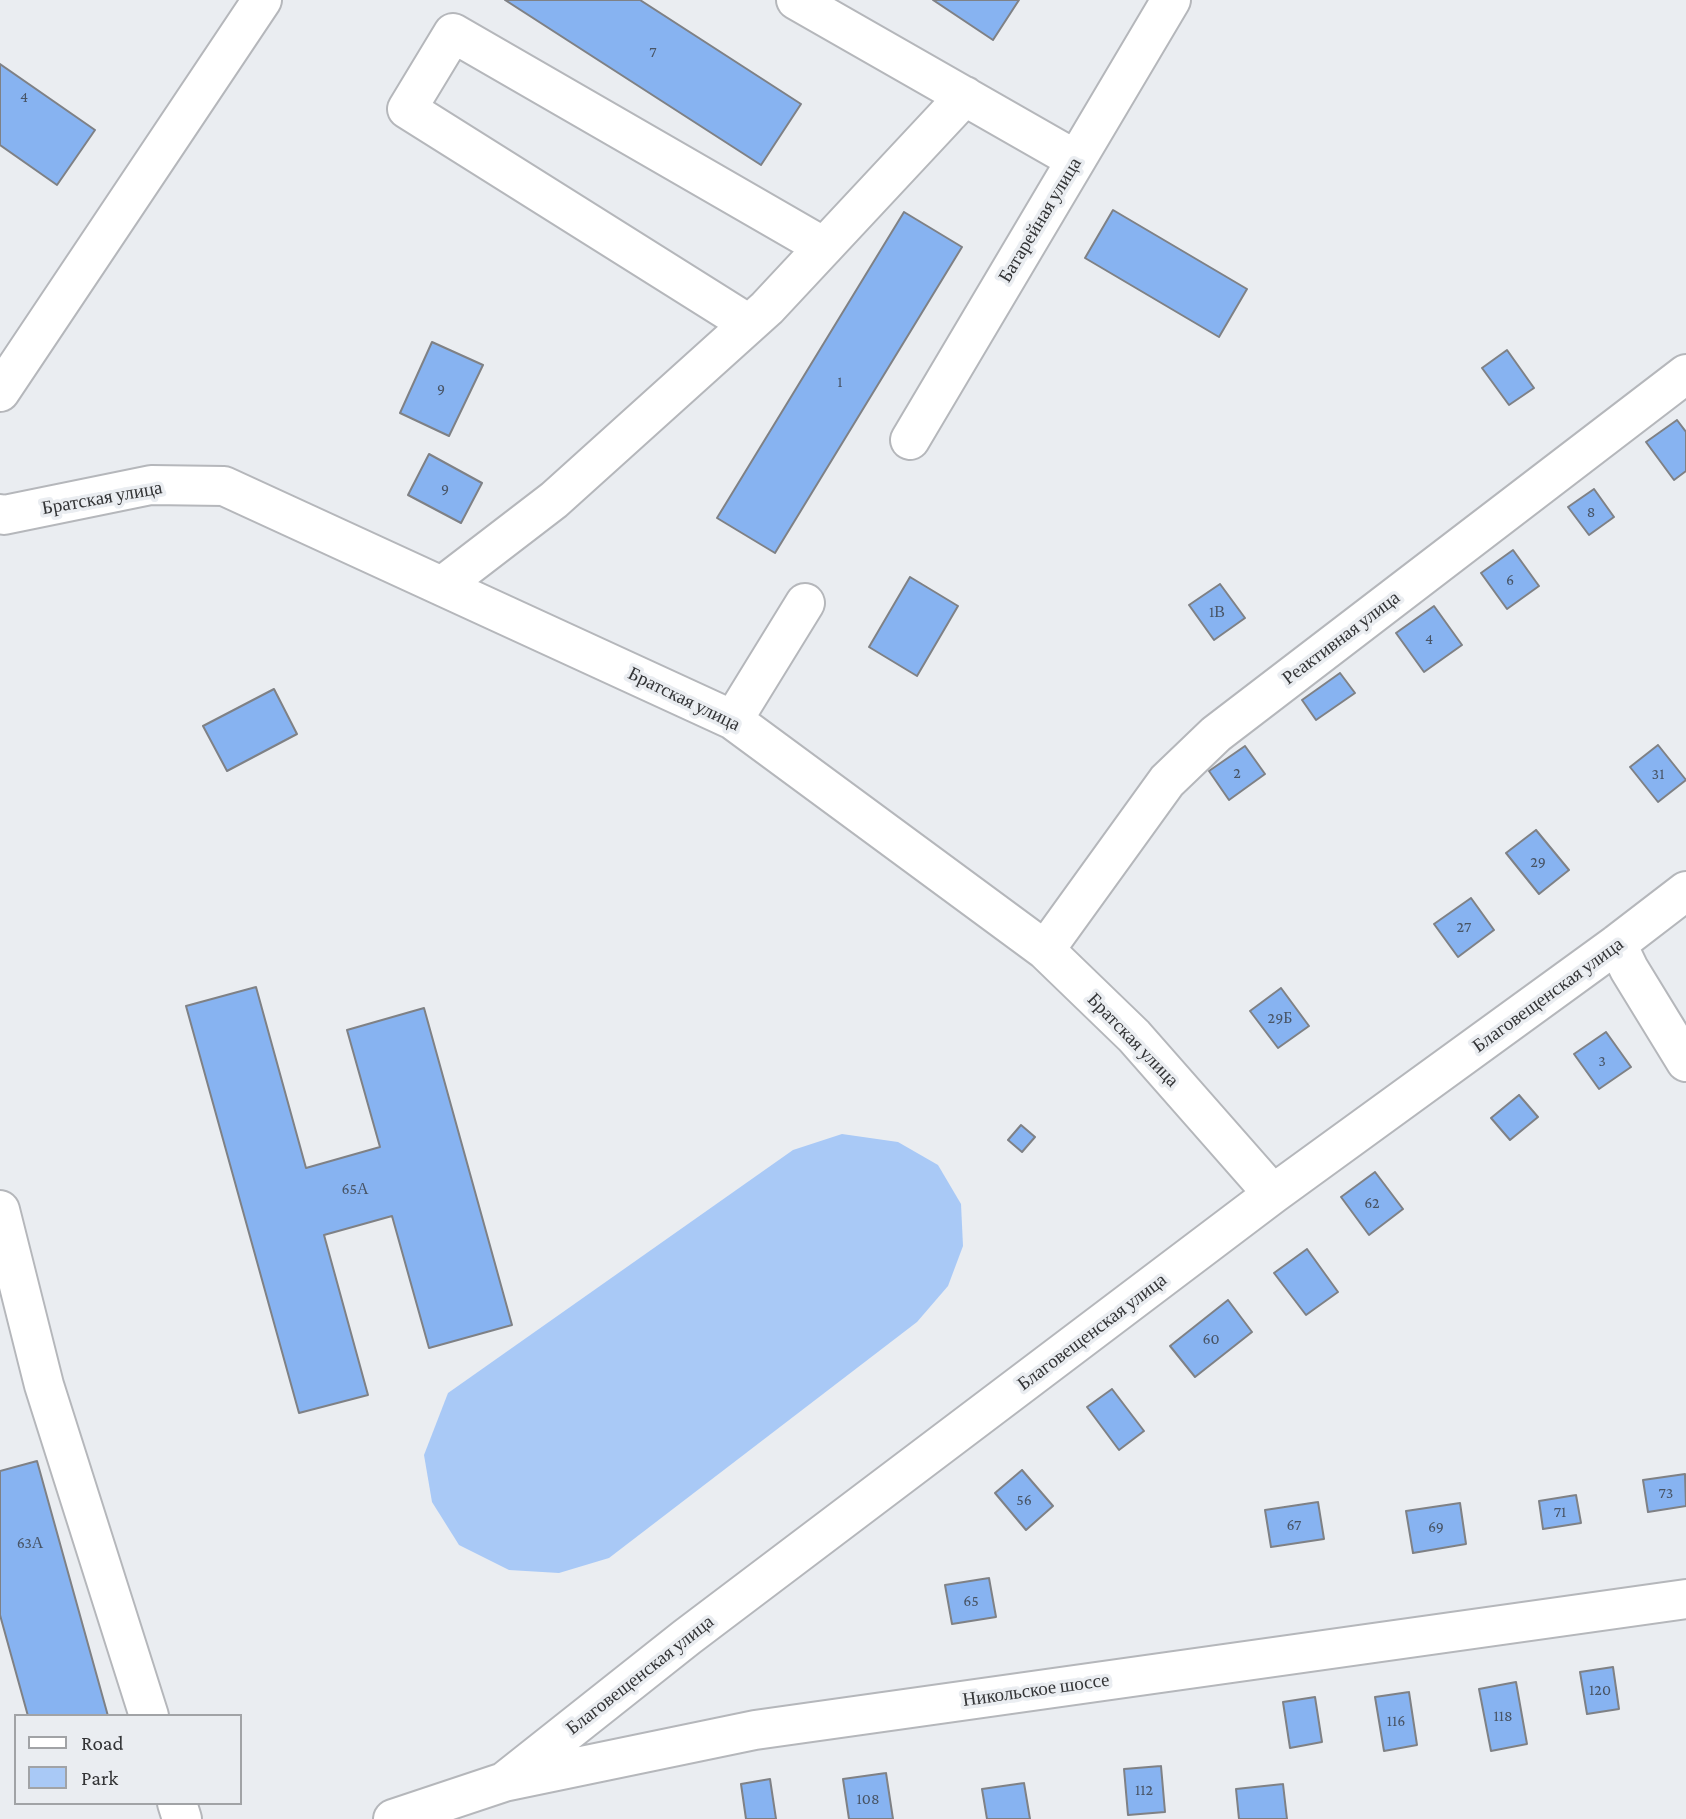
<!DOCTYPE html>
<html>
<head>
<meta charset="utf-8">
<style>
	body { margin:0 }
	#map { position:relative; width:1686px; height:1819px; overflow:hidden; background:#eaedf1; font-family:"Crimson Pro",serif }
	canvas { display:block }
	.legend { position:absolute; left:14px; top:1714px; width:228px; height:91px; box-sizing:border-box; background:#eaedf1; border:2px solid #a1a3a6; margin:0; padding:9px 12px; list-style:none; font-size:21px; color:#333436 }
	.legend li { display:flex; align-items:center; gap:14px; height:35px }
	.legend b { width:35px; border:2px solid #a1a3a6 }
</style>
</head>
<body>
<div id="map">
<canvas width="1686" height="1819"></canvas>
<ul class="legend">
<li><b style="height:9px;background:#fff"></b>Road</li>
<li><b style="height:19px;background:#a9c9f6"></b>Park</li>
</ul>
</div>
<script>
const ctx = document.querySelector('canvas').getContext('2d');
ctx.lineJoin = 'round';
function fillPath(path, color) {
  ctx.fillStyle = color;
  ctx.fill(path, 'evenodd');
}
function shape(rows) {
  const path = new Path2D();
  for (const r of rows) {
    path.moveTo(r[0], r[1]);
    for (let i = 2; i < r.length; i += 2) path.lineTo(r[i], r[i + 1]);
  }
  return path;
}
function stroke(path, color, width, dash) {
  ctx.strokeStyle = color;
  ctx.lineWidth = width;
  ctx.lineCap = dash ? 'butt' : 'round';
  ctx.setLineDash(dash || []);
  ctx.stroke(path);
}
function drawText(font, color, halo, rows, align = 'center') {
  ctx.font = font + ' "Crimson Pro",serif';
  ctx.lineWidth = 7;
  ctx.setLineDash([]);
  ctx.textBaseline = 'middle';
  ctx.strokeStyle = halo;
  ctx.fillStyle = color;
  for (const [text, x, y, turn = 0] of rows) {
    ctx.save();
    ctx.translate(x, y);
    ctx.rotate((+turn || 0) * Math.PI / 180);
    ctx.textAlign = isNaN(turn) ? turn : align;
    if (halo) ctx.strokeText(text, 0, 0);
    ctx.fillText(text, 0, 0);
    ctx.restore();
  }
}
fillPath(shape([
	[842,1134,898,1142,938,1165,961,1204,963,1246,948,1286,917,1322,609,1558,559,1573,509,1570,459,1545,432,1502,424,1455,448,1393,793,1150]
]), '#a9c9f6');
const building = shape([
	[505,0,640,0,801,104,761,165,505,0],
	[933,0,1019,0,993,40,933,0],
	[0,64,95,130,57,185,0,145,0,64],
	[1113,210,1247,289,1219,337,1085,258,1113,210],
	[904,212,962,247,775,553,717,518,904,212],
	[432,342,483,365,449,436,400,413,432,342],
	[1507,350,1534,388,1509,405,1482,368,1507,350],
	[1677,420,1686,432,1686,471,1674,480,1646,442,1677,420],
	[429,454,482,483,461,523,408,495,429,454],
	[1594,489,1614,517,1589,535,1568,507,1594,489],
	[1513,550,1539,586,1507,609,1481,573,1513,550],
	[910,577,958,606,917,676,869,647,910,577],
	[1220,584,1245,618,1214,640,1189,605,1220,584],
	[1434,606,1462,645,1424,672,1396,633,1434,606],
	[1340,673,1355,693,1316,720,1302,700,1340,673],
	[274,689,297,734,227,771,203,726,274,689],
	[1658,745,1686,780,1658,802,1630,767,1658,745],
	[1245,746,1265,774,1229,800,1209,771,1245,746],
	[1536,830,1569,870,1539,894,1506,853,1536,830],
	[1471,898,1494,930,1458,957,1434,924,1471,898],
	[256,987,306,1168,380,1147,347,1030,424,1008,512,1325,429,1348,392,1216,324,1235,368,1395,299,1413,186,1006,256,987],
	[1281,988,1309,1026,1278,1048,1250,1011,1281,988],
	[1606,1032,1631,1067,1599,1089,1574,1054,1606,1032],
	[1519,1095,1538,1117,1510,1140,1491,1118,1519,1095],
	[1021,1125,1035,1137,1022,1152,1008,1140,1021,1125],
	[1375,1172,1403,1209,1369,1235,1341,1197,1375,1172],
	[1307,1249,1338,1292,1306,1315,1274,1273,1307,1249],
	[1228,1300,1252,1332,1195,1377,1170,1346,1228,1300],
	[1112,1389,1144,1431,1119,1450,1087,1407,1112,1389],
	[37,1461,108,1716,28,1716,0,1615,0,1471,37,1461],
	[1022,1470,1053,1506,1026,1530,995,1493,1022,1470],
	[1685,1474,1686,1506,1648,1512,1643,1480,1685,1474],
	[1576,1495,1581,1523,1543,1529,1539,1501,1576,1495],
	[1318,1502,1324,1539,1271,1547,1265,1510,1318,1502],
	[1460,1503,1466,1544,1413,1553,1406,1511,1460,1503],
	[989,1578,996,1617,952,1624,945,1585,989,1578],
	[1613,1667,1619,1709,1587,1714,1580,1672,1613,1667],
	[1516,1682,1527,1744,1491,1751,1479,1689,1516,1682],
	[1409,1692,1417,1745,1384,1751,1375,1697,1409,1692],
	[1315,1697,1322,1742,1290,1748,1283,1702,1315,1697],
	[1161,1766,1165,1812,1128,1815,1124,1769,1161,1766],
	[886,1773,893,1819,849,1819,843,1779,886,1773],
	[770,1779,776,1819,746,1819,741,1784,770,1779],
	[1024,1783,1030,1819,987,1819,982,1789,1024,1783],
	[1283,1784,1287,1819,1239,1819,1236,1789,1283,1784]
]);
fillPath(building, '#87b3f1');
stroke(building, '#7f8185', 2);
const minor = shape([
	[796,0,1076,160],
	[749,324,407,109,453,33,824,247],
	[0,392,262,0],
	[910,440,1171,0],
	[0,514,4,515,151,485,224,486,733,720,1045,950,1134,1036,1273,1194],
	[442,586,554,500,767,308,965,96],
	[733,720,805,603],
	[1617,944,1629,969,1686,1062],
	[1045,950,1167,781,1216,734,1686,374],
	[0,1210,44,1385,149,1716],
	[504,1782,687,1637,1273,1194,1617,944,1686,891],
	[177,1803,182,1819],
	[393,1819,504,1782,755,1730,1686,1599]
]);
stroke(minor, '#b5b7bb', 42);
stroke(minor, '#fff', 38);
drawText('16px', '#485465', null, [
	["7",653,52],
	["4",24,97],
	["1",840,382],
	["9",441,389],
	["9",445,489],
	["8",1591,512],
	["6",1510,580],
	["1В",1217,612],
	["4",1429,639],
	["2",1237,773],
	["31",1658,774],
	["29",1538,862],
	["27",1464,927],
	["29Б",1280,1018],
	["3",1602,1061],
	["65А",355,1189],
	["62",1372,1203],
	["60",1211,1339],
	["73",1666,1493],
	["56",1024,1500],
	["71",1560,1512],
	["67",1294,1525],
	["69",1436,1527],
	["63А",30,1543],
	["65",971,1601],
	["120",1600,1690],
	["118",1503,1716],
	["116",1396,1721],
	["112",1144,1790],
	["108",868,1799]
]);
drawText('19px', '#333436', '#eaedf1', [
	["Батарейная улица",1040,220,-59],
	["Братская улица",102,498,-10],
	["Реактивная улица",1341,638,-37],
	["Братская улица",684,699,26],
	["Благовещенская улица",1548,995,-36],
	["Братская улица",1133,1040,46],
	["Благовещенская улица",1092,1332,-37],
	["Благовещенская улица",640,1675,-38],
	["Никольское шоссе",1036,1690,-8]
]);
</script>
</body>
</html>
